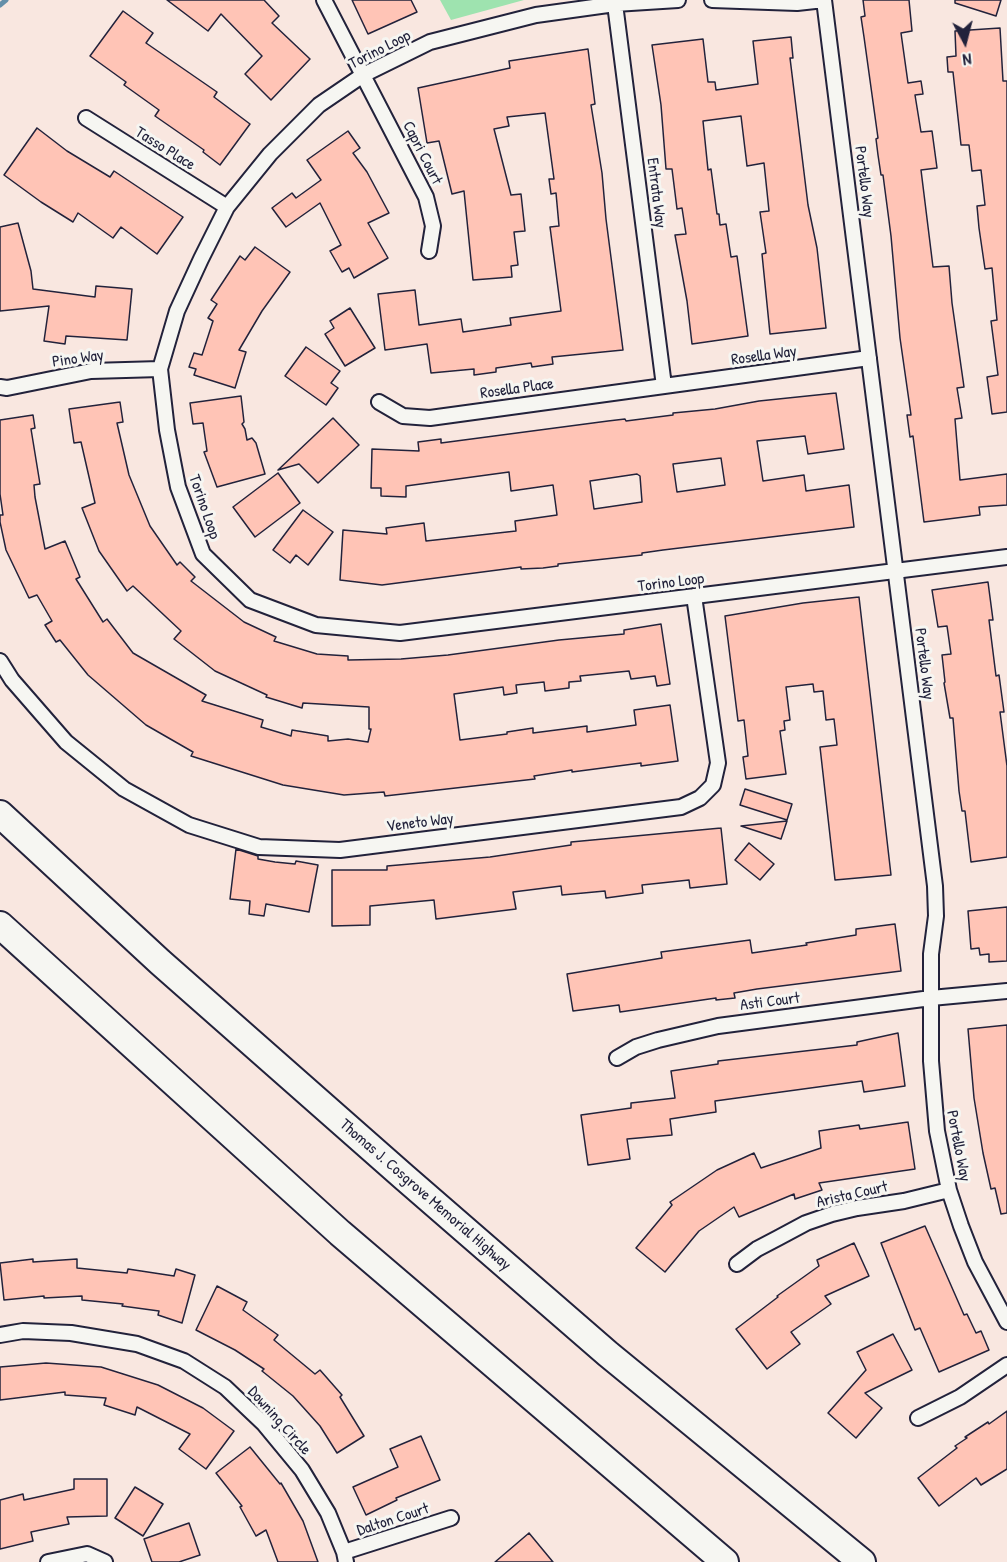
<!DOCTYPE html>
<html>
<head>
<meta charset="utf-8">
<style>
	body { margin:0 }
	#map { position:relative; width:1007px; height:1562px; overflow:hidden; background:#f9e7e0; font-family:"Patrick Hand",sans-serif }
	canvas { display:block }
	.north { position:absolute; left:935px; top:12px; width:60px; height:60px; -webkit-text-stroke:4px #f6f6f2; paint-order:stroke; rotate:173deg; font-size:16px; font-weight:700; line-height:24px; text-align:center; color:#22223b }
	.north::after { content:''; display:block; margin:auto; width:21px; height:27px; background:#22223b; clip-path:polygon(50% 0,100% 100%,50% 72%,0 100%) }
</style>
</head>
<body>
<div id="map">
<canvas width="1007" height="1562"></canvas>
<div class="north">N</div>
</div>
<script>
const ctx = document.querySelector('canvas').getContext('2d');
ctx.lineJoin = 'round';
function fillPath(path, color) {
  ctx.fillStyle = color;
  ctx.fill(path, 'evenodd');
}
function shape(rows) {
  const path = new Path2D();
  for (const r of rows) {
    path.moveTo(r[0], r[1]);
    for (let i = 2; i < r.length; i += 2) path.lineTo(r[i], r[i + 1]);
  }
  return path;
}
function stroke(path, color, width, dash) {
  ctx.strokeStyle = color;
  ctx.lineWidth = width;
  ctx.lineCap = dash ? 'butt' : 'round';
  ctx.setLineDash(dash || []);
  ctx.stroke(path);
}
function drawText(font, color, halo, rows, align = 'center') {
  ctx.font = font + ' "Patrick Hand",sans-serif';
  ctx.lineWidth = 6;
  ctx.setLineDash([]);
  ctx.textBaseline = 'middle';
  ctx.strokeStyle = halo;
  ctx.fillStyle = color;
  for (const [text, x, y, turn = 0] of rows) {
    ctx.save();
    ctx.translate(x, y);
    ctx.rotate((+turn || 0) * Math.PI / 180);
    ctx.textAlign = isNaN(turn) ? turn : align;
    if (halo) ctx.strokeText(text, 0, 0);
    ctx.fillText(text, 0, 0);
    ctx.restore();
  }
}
fillPath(shape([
	[440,0,524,0,451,20]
]), '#9ee3af');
stroke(shape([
	[0,5,6,0]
]), '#648fa9', 5);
const building = shape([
	[167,0,264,0,279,16,272,23,310,59,271,100,245,74,262,56,221,14,208,31,167,0],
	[352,0,411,0,417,12,368,34,352,0],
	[863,0,909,0,912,31,901,33,908,83,921,81,923,94,915,95,921,132,932,131,937,168,921,170,933,267,949,266,952,303,964,387,957,388,962,418,955,419,960,480,1007,474,1007,505,979,507,980,515,924,522,913,436,910,437,907,415,911,415,900,338,891,236,883,175,881,175,878,155,876,139,878,138,864,37,861,17,865,16,863,0],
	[955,0,1001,0,996,16,955,3,955,0],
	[123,11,153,33,146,43,217,92,214,97,250,124,220,165,203,152,204,150,155,116,159,110,124,85,126,82,90,56,123,11],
	[1000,28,1003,81,1007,81,1007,412,992,414,987,377,998,375,991,321,997,320,992,268,985,269,979,228,977,206,985,205,981,170,972,171,969,145,961,145,953,72,948,72,947,57,956,56,955,31,1000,28],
	[791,37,793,58,790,58,808,205,817,248,826,328,770,334,762,254,766,253,760,212,769,211,764,163,747,166,741,116,703,121,708,170,711,169,717,214,719,214,720,225,726,224,731,257,737,256,748,336,692,344,687,301,675,235,686,234,682,208,677,209,672,169,666,169,661,105,652,45,703,39,708,82,715,82,716,90,758,84,753,41,791,37],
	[588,49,595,104,591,105,602,173,606,219,623,350,552,357,553,364,532,367,531,363,496,368,496,372,474,375,474,369,431,373,427,344,385,350,378,294,415,290,419,325,461,319,463,332,511,325,510,318,561,311,550,227,559,226,556,193,551,194,549,179,554,179,545,113,507,117,509,126,494,129,511,195,521,194,525,231,514,232,518,265,511,266,512,277,473,280,464,191,452,194,439,141,427,143,418,88,510,68,509,61,588,49],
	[37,128,67,151,110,177,114,171,183,217,157,254,121,227,113,238,78,213,73,222,41,202,4,175,37,128],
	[348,131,360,148,353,153,367,172,389,213,368,223,388,258,354,278,349,268,342,272,330,251,341,245,320,203,286,227,272,208,292,193,296,198,321,180,307,160,348,131],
	[18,223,31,271,33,289,95,297,96,286,132,289,127,340,66,336,65,344,44,341,49,306,0,311,0,227,18,223],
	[255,247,290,272,262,311,239,350,246,352,235,388,194,375,196,369,189,367,194,353,202,355,213,321,208,318,217,304,211,300,240,256,245,260,255,247],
	[350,308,375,348,345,366,325,334,334,328,330,321,350,308],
	[306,347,340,371,331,383,338,388,326,405,285,376,306,347],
	[836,393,844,449,808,454,805,436,757,441,763,481,804,475,806,491,849,485,854,527,663,550,642,553,642,555,558,564,558,566,543,568,521,569,521,567,382,585,340,580,343,530,387,534,386,528,424,523,426,541,516,531,515,521,557,515,553,485,511,491,509,472,406,486,406,497,381,496,381,488,371,488,372,449,419,451,418,442,441,439,441,443,608,421,625,419,626,421,673,415,673,413,715,409,759,401,836,393],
	[721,458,725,485,677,492,673,464,721,458],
	[637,474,640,476,642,502,594,509,590,481,637,474],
	[241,396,244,422,242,424,245,429,247,440,252,438,256,443,265,474,217,487,204,452,207,451,203,423,193,424,190,403,241,396],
	[120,402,123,422,117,423,129,475,150,526,177,565,180,562,195,577,191,581,244,622,276,637,274,641,317,654,348,656,348,660,401,659,448,655,559,640,624,634,624,630,661,624,670,684,657,686,655,676,631,679,629,671,580,676,581,681,569,682,569,688,545,691,544,682,516,685,517,693,504,695,503,687,454,694,460,740,507,734,507,732,533,728,533,733,587,726,587,732,636,725,634,710,670,705,678,761,641,766,641,763,572,772,572,770,534,776,535,779,385,796,384,792,344,795,283,785,191,756,193,752,146,725,88,675,60,640,56,642,45,625,52,621,37,595,29,598,6,550,0,522,0,515,3,515,0,494,0,420,33,415,35,428,31,429,40,484,34,485,35,497,45,549,65,541,80,577,76,579,103,622,107,619,133,653,206,695,202,701,263,720,261,727,291,736,292,730,328,736,328,741,348,739,368,742,371,729,369,729,369,707,303,703,302,708,266,697,267,695,215,671,174,639,181,631,133,586,127,591,99,551,82,508,95,503,81,442,74,443,69,409,120,402],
	[333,418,359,445,318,483,299,464,278,470,333,418],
	[278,473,300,503,255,537,233,507,278,473],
	[303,510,333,532,308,565,296,555,290,563,273,550,303,510],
	[988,582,993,620,989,620,996,676,999,675,1004,712,1000,712,1007,766,1007,857,971,862,965,811,962,811,959,791,953,718,950,718,944,683,945,682,942,655,951,654,947,626,938,627,932,590,988,582],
	[859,597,891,875,835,880,820,747,837,745,834,719,826,720,823,691,814,692,813,684,786,687,790,720,784,721,785,730,780,731,786,774,746,779,743,757,748,756,744,720,738,721,725,616,803,603,859,597],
	[745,789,792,804,787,820,740,805,745,789],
	[787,821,781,839,741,826,787,821],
	[721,828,727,884,690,888,689,880,642,885,643,893,606,898,605,891,562,895,561,886,513,892,516,909,436,919,434,900,370,906,370,925,332,926,332,870,387,870,387,866,490,857,571,845,571,842,721,828],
	[749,843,774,864,760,880,735,860,749,843],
	[236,849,258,856,258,859,275,862,295,864,296,861,318,865,309,912,266,904,264,916,249,914,250,901,230,899,236,849],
	[1007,907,1007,961,989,962,989,954,980,955,979,948,971,949,968,911,1007,907],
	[895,924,901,971,757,989,734,993,735,998,716,1000,716,998,620,1012,619,1005,573,1011,567,974,662,958,661,952,750,940,752,953,807,945,806,943,856,935,856,929,895,924],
	[1007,1025,1007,1213,1001,1214,995,1188,991,1189,983,1153,974,1098,968,1029,1007,1025],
	[898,1033,905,1086,864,1092,862,1081,715,1101,716,1112,670,1119,672,1135,627,1139,630,1159,588,1165,581,1115,631,1108,631,1103,675,1098,671,1071,718,1064,718,1061,857,1045,857,1042,898,1033],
	[908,1122,915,1169,819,1183,822,1190,795,1199,794,1194,739,1217,734,1207,699,1231,665,1272,636,1248,672,1205,670,1202,717,1170,754,1153,761,1168,821,1148,819,1131,859,1125,860,1129,908,1122],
	[925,1226,964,1315,967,1314,976,1333,981,1331,989,1350,939,1372,920,1328,915,1330,881,1243,925,1226],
	[854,1243,869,1276,825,1296,831,1304,791,1332,800,1344,767,1369,736,1329,778,1297,777,1296,819,1266,817,1260,854,1243],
	[33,1259,33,1262,77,1259,77,1268,127,1273,128,1269,174,1276,176,1269,195,1275,182,1323,158,1315,159,1311,122,1306,123,1304,82,1300,82,1296,44,1298,44,1296,4,1300,0,1263,33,1259],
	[217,1286,247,1302,243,1310,278,1335,274,1340,315,1374,320,1370,342,1395,340,1397,364,1436,337,1453,320,1426,293,1396,262,1371,264,1369,235,1350,196,1330,217,1286],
	[893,1334,912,1370,865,1393,882,1408,856,1438,828,1413,866,1370,857,1352,893,1334],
	[46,1363,101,1367,158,1385,203,1408,234,1431,206,1469,179,1449,190,1434,137,1407,135,1415,104,1405,106,1398,65,1395,65,1392,0,1400,0,1367,46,1363],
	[1007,1411,1007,1469,981,1485,976,1478,939,1506,918,1478,957,1448,955,1446,967,1438,965,1437,988,1422,989,1424,1007,1411],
	[421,1436,440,1480,396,1498,397,1500,366,1515,353,1487,398,1467,390,1449,421,1436],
	[250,1447,280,1484,281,1483,303,1521,318,1562,278,1562,266,1530,256,1536,240,1507,242,1506,216,1473,250,1447],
	[74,1479,107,1479,107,1516,67,1517,69,1524,31,1532,33,1541,0,1549,0,1500,23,1494,24,1500,74,1489,74,1479],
	[135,1487,163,1504,143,1536,115,1518,135,1487],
	[189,1523,200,1555,179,1562,152,1562,144,1539,189,1523],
	[529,1533,553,1562,495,1562,529,1533]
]);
fillPath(building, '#ffc4b6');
stroke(building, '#22223b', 1.5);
const minor = shape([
	[324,0,426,197,433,226,429,251],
	[678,0,615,4,536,15,430,42,363,75,319,105,270,154,227,207,201,259,177,311,160,369,167,430,178,487,203,554,250,600,316,625,400,633,1007,557],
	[712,0,797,3,824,0],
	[824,0,935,886,936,916,931,954,931,1061,937,1131,949,1190,961,1226,975,1262,1007,1322],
	[615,4,664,386],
	[86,118,227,207],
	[0,387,7,388,91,371,160,369],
	[379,402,403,416,430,418,869,358],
	[0,661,12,680,66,742,124,789,189,825,259,847,340,850,681,807,700,798,713,785,718,763,694,596],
	[617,1058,636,1047,658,1040,718,1026,931,998,1007,991],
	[737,1264,757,1249,778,1238,806,1223,832,1214,857,1208,904,1201,949,1190],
	[0,1335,23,1331,71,1333,137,1344,184,1361,225,1387,264,1424,302,1470,328,1513,344,1552,346,1562],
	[918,1418,960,1397,1007,1365],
	[344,1552,451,1518],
	[48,1562,87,1554,105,1562]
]);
const motorway = shape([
	[0,814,160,962,404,1177,608,1354,862,1562],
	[0,925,340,1233,725,1562]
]);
stroke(minor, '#22223b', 18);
stroke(motorway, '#22223b', 30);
stroke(minor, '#f6f6f2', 14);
stroke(motorway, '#f6f6f2', 26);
drawText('16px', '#22223b', '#f6f6f2', [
	["Torino Loop",380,50,-27],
	["Tasso Place",165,149,32],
	["Capri Court",422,153,63],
	["Portello Way",864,182,83],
	["Entrata Way",656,193,83],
	["Rosella Way",764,356,-8],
	["Pino Way",78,359,-8],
	["Rosella Place",517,389,-8],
	["Torino Loop",204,507,71],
	["Torino Loop",671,583,-7],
	["Portello Way",924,664,83],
	["Veneto Way",420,823,-7],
	["Asti Court",770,1002,-7],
	["Portello Way",958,1146,79],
	["Thomas J. Cosgrove Memorial Highway",425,1195,41],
	["Arista Court",852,1195,-13],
	["Downing Circle",279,1421,48],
	["Dalton Court",393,1520,-18]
]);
</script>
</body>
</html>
